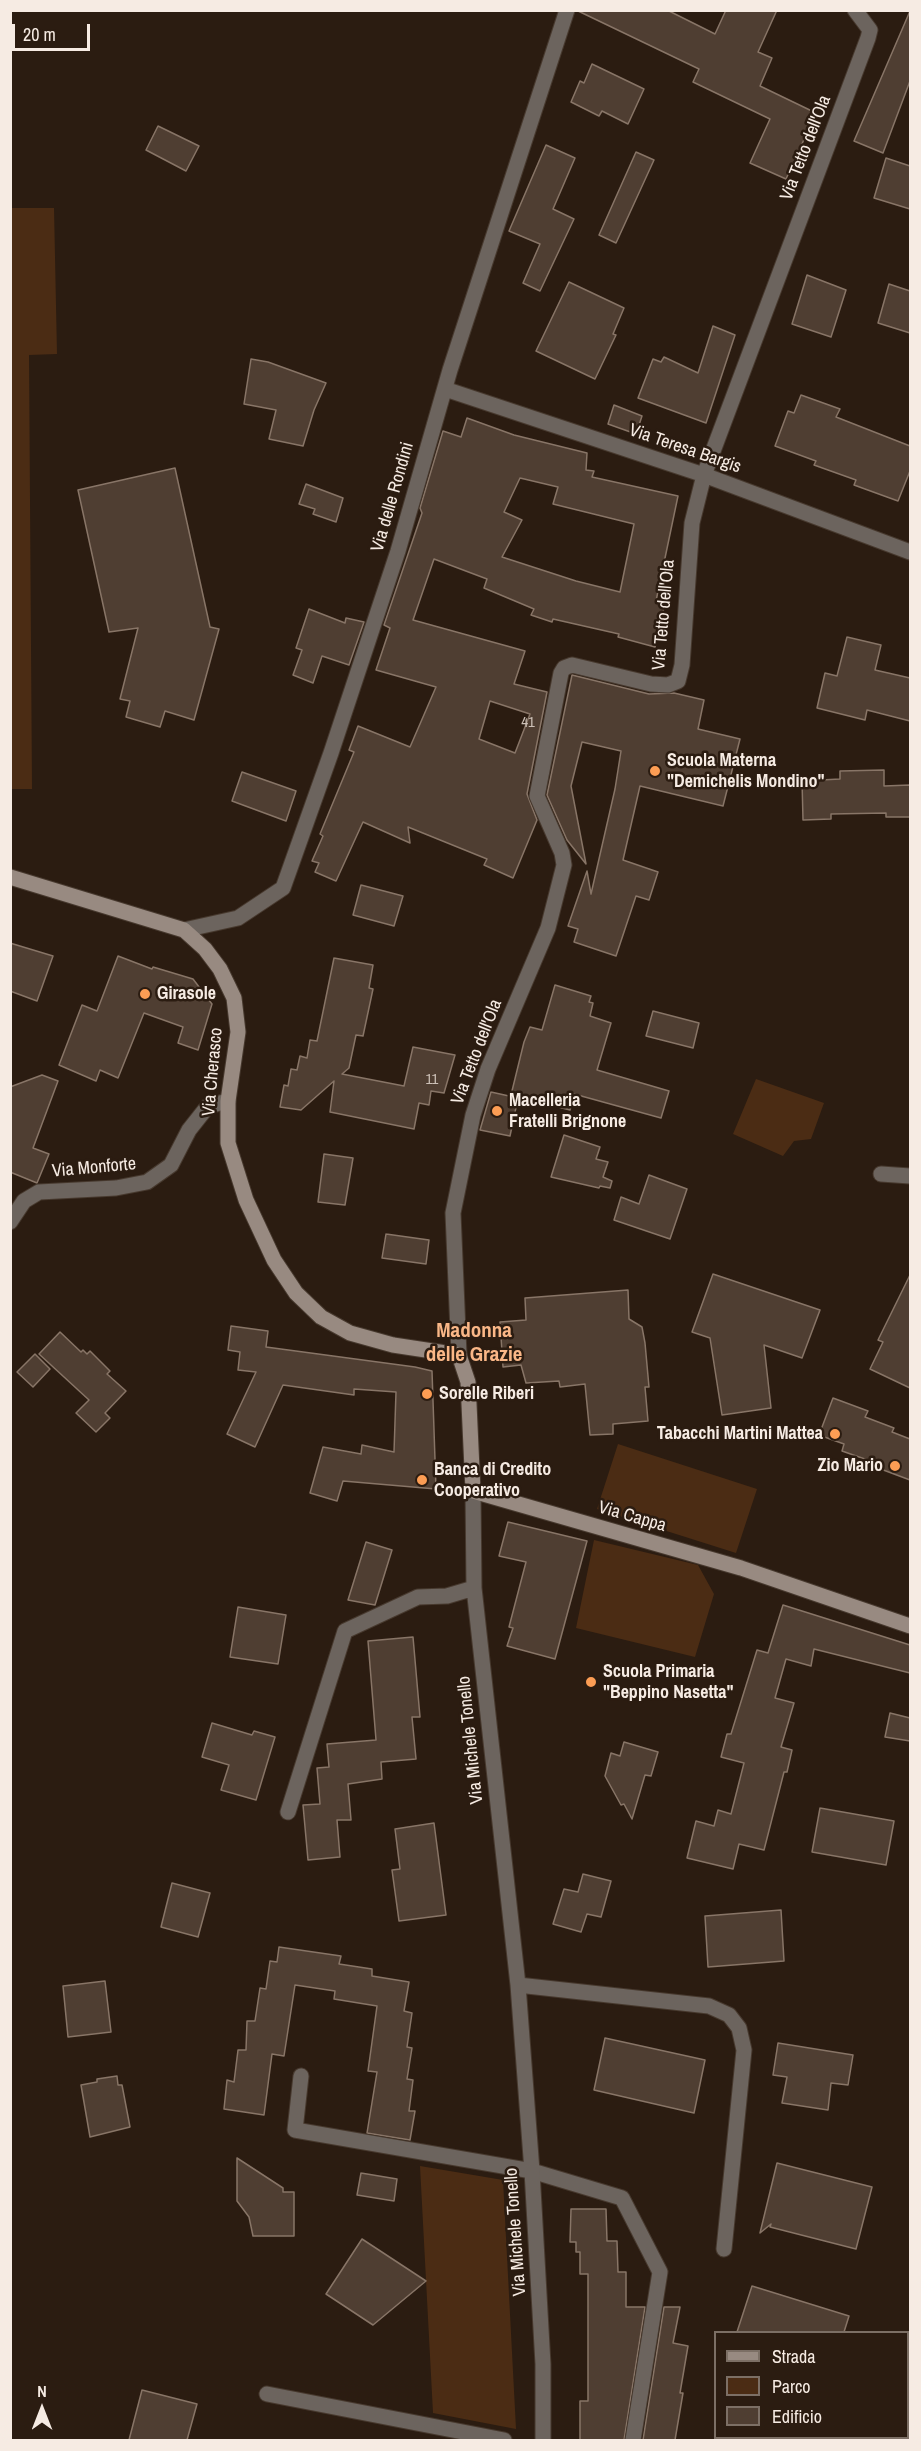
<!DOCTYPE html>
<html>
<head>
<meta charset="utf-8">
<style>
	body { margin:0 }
	#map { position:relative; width:921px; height:2451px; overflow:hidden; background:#2b1c11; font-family:"Archivo Narrow",sans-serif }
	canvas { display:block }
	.frame { position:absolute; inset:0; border:12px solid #f6ebe3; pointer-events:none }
	.legend { position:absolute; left:714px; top:2331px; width:195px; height:108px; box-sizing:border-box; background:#2b1c11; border:2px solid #7c6f65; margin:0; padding:8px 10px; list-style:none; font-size:18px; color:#f6ebe3 }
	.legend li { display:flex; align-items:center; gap:12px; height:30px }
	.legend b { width:30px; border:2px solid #7c6f65 }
	.north { position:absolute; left:12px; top:2379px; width:60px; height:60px; -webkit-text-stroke:4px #2b1c11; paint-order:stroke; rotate:0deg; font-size:16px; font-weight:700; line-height:24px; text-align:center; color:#f6ebe3 }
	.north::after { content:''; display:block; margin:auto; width:21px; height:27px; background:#f6ebe3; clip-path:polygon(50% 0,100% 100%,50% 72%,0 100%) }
	.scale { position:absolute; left:12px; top:24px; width:78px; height:27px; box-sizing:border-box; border:3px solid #f6ebe3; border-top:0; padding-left:8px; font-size:18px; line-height:21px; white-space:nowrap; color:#f6ebe3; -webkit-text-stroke:4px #2b1c11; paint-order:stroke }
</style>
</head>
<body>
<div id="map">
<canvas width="921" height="2451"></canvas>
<div class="frame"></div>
<ul class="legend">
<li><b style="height:8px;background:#988a81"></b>Strada</li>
<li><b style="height:16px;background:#4b2c14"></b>Parco</li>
<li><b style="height:16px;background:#4f3e32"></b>Edificio</li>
</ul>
<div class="north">N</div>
<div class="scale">20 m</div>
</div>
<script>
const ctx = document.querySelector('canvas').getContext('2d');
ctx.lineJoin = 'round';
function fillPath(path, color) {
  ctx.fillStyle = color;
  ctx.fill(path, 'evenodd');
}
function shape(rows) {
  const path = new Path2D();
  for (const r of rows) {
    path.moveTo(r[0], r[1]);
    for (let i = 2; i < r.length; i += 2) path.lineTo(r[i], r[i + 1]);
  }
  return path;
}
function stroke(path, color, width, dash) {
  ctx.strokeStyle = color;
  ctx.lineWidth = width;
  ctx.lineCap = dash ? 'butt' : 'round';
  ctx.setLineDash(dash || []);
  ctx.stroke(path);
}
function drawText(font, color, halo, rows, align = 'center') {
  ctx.font = font + ' "Archivo Narrow",sans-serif';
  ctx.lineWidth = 5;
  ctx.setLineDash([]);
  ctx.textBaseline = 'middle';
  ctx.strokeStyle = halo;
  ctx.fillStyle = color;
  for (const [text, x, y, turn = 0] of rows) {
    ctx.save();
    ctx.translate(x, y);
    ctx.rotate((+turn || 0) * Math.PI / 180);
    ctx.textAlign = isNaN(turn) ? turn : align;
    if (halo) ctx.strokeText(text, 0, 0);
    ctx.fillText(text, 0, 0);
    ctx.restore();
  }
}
fillPath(shape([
	[10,208,54,208,57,354,29,355,32,789,10,789],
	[756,1079,824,1103,811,1139,794,1141,783,1156,733,1134],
	[618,1444,757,1489,736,1553,597,1509],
	[594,1540,698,1565,714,1594,695,1657,576,1628],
	[420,2166,503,2180,516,2429,433,2413]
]), '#4b2c14');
const building = shape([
	[576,10,667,10,715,34,726,10,777,10,758,52,772,58,760,86,816,113,786,179,750,163,770,119,693,82,699,69,576,10],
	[910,11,910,81,883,153,854,141,910,11],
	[592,64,644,89,628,124,602,111,599,116,571,102,580,81,584,83,592,64],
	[158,126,199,146,186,171,146,150,158,126],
	[546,145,575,158,553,209,574,219,540,291,523,283,540,244,509,231,546,145],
	[636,152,654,160,616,243,599,235,636,152],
	[886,158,910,166,910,209,874,198,886,158],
	[807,275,846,290,831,337,792,324,807,275],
	[569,282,624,308,613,334,616,335,595,379,536,351,569,282],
	[889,284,910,291,910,333,878,323,889,284],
	[713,326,735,335,706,423,638,398,653,359,661,362,664,357,698,373,713,326],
	[251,359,268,362,326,383,314,410,303,446,269,439,276,410,244,404,251,359],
	[801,395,840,409,836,417,910,446,910,471,898,501,854,485,856,480,814,465,816,461,775,446,788,411,794,413,801,395],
	[614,405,642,416,636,434,608,424,614,405],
	[467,418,514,435,587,453,586,470,594,471,592,477,678,496,656,601,665,603,655,647,618,637,619,634,553,619,552,622,531,615,534,609,484,588,487,579,434,559,413,620,525,651,514,684,547,692,527,794,537,820,513,878,484,865,487,859,408,827,410,843,363,822,336,881,315,872,319,863,312,861,323,836,320,834,354,752,349,750,358,726,410,747,436,687,376,670,390,628,384,625,422,513,420,508,443,431,461,437,467,418],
	[520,478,558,487,553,504,634,524,620,592,576,581,502,557,522,520,504,512,520,478],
	[490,701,530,714,515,753,479,739,490,701],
	[175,468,210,627,219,629,194,720,165,711,160,727,126,717,130,701,120,699,138,628,109,632,78,490,175,468],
	[306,484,343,498,336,522,313,514,315,509,299,504,306,484],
	[309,609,345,623,346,618,364,622,349,665,322,656,313,683,293,675,302,650,296,648,309,609],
	[847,637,881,645,875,670,910,678,910,721,867,710,865,720,817,708,825,673,837,676,847,637],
	[572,675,649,694,674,693,704,700,698,729,740,739,723,806,640,786,623,860,658,872,649,900,636,896,616,956,574,942,578,929,568,926,587,871,591,894,615,789,621,751,582,742,571,786,586,864,567,840,547,795,572,675],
	[884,770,884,786,910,785,910,817,886,817,886,813,831,814,831,819,803,820,802,781,840,779,840,771,884,770],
	[242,772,296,791,286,821,232,801,242,772],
	[361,885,403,896,394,926,353,915,361,885],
	[10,943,53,956,37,1001,10,991,10,943],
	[118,956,152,969,153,967,193,979,212,1004,198,1050,178,1043,183,1027,144,1013,118,1078,100,1070,96,1081,59,1065,82,1005,97,1011,118,956],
	[334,958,373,965,369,988,373,989,363,1036,356,1035,349,1068,342,1074,404,1086,413,1047,455,1055,444,1093,431,1091,429,1105,419,1103,414,1129,330,1112,334,1081,301,1110,280,1107,284,1085,288,1086,291,1069,297,1070,300,1056,307,1058,310,1040,317,1041,334,958],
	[555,985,591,996,589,1002,593,1003,590,1016,611,1023,597,1070,669,1091,661,1118,574,1094,570,1110,511,1095,524,1042,530,1027,542,1030,555,985],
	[653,1011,699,1023,693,1048,646,1036,653,1011],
	[42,1075,58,1081,33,1148,49,1154,37,1183,10,1172,10,1087,42,1075],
	[491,1092,518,1098,510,1136,480,1130,491,1092],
	[564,1135,600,1147,596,1159,608,1162,603,1177,612,1181,610,1188,600,1186,599,1188,551,1177,564,1135],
	[324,1154,353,1158,345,1205,318,1202,324,1154],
	[649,1175,687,1189,670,1239,614,1220,621,1197,639,1204,649,1175],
	[386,1234,429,1240,426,1264,382,1258,386,1234],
	[713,1274,820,1310,802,1358,764,1345,771,1408,722,1415,710,1338,692,1332,713,1274],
	[910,1275,910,1388,870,1369,883,1342,878,1340,910,1275],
	[628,1290,629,1319,642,1327,645,1343,649,1387,645,1387,648,1421,613,1424,613,1434,590,1435,585,1384,560,1387,559,1381,526,1383,521,1365,503,1367,500,1322,526,1320,525,1298,628,1290],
	[231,1326,268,1331,266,1347,415,1367,432,1371,436,1489,343,1481,337,1501,310,1493,323,1447,361,1454,362,1445,394,1452,396,1392,354,1389,354,1395,283,1385,255,1447,227,1434,256,1372,238,1370,240,1352,228,1350,231,1326],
	[60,1332,81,1352,83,1350,87,1354,90,1351,110,1371,107,1374,126,1391,105,1413,110,1418,96,1432,76,1413,89,1400,39,1354,60,1332],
	[35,1354,50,1369,33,1387,17,1372,35,1354],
	[833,1398,868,1411,865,1417,894,1428,892,1432,910,1439,910,1480,878,1468,879,1464,842,1451,844,1444,819,1435,833,1398],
	[508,1522,587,1541,555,1659,507,1646,513,1628,509,1627,526,1562,499,1556,508,1522],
	[366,1542,392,1550,375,1605,348,1600,366,1542],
	[783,1605,910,1645,910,1673,814,1649,811,1666,786,1659,775,1698,794,1703,781,1747,792,1750,787,1772,784,1772,764,1850,739,1844,733,1869,687,1858,696,1821,714,1826,718,1810,731,1814,744,1763,721,1757,727,1734,731,1734,757,1650,768,1653,783,1605],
	[238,1607,286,1615,278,1664,230,1657,238,1607],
	[413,1637,420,1717,412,1717,416,1759,381,1762,382,1779,348,1784,351,1820,337,1820,340,1857,308,1860,303,1805,320,1804,317,1768,329,1767,327,1744,376,1740,368,1641,413,1637],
	[890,1713,910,1718,910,1741,885,1737,890,1713],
	[212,1723,252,1735,254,1731,275,1737,256,1800,221,1790,229,1765,202,1757,212,1723],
	[624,1742,658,1752,651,1776,645,1775,632,1819,624,1804,621,1805,605,1776,611,1753,620,1756,624,1742],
	[820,1808,894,1821,886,1865,812,1852,820,1808],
	[434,1823,446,1915,399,1921,392,1870,400,1869,395,1829,434,1823],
	[583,1874,611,1881,601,1917,587,1914,581,1932,553,1924,564,1889,578,1892,583,1874],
	[172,1883,210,1893,198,1937,161,1927,172,1883],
	[781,1910,784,1961,708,1967,705,1916,781,1910],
	[279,1947,341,1956,339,1964,372,1969,372,1976,409,1982,404,2011,412,2013,407,2047,412,2048,407,2079,413,2080,409,2111,415,2111,410,2140,367,2133,377,2072,368,2071,377,2006,334,1999,335,1991,295,1985,284,2056,272,2054,264,2115,224,2109,227,2080,234,2082,238,2050,246,2050,247,2021,255,2021,260,1988,266,1989,270,1961,277,1962,279,1947],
	[105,1981,111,2032,68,2037,63,1986,105,1981],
	[605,2038,705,2060,694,2113,594,2090,605,2038],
	[778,2043,853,2055,848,2085,831,2083,828,2110,782,2103,787,2077,773,2075,778,2043],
	[117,2076,118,2085,122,2085,130,2127,90,2137,81,2085,97,2082,97,2079,117,2076],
	[237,2158,283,2188,283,2192,294,2192,294,2236,253,2236,249,2217,237,2201,237,2158],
	[777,2163,872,2187,856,2249,770,2227,771,2224,760,2233,777,2163],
	[361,2173,397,2179,394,2201,357,2195,361,2173],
	[571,2209,606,2209,607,2241,617,2241,618,2272,626,2272,626,2307,645,2307,624,2440,580,2440,580,2401,588,2401,588,2274,580,2274,580,2252,576,2252,576,2242,570,2242,571,2209],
	[362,2239,426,2281,373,2325,326,2294,362,2239],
	[752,2286,849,2316,844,2332,737,2332,752,2286],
	[664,2307,680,2307,673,2343,688,2346,680,2393,683,2393,675,2440,643,2440,664,2307],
	[142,2390,197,2404,187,2440,129,2440,142,2390]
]);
fillPath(building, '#4f3e32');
stroke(building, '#887567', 1.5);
const lane = shape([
	[881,1174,910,1176],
	[532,2171,622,2198,660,2272,633,2440]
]);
const street = shape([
	[445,389,704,475,910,552],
	[184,930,238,918,283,888,331,753,398,551,450,370,567,10],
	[10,1222,24,1201,39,1192,116,1188,147,1182,171,1165,189,1130,208,1106,228,1101],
	[459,1355,453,1213,464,1159,473,1115,488,1069,548,928,564,865,562,853,537,796,561,673,564,668,572,665,651,684,668,685,678,681,682,665,692,523,704,475,868,38,870,30,855,10],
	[473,1491,474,1588,518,1985,532,2171,543,2364,543,2440],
	[288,1812,345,1631,418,1597,447,1596,474,1588],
	[518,1985,709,2006,729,2015,739,2028,744,2050,724,2249],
	[301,2076,295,2130,532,2171],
	[267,2394,504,2440],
	[908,2426,910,2423],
	[895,2440,898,2438]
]);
const secondary = shape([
	[10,877,184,930,205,949,220,969,234,998,238,1032,228,1101,228,1143,246,1200,274,1260,296,1293,321,1317,350,1333,393,1345,459,1355,468,1382,473,1491,741,1568,910,1626]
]);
stroke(lane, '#47392e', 17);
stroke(street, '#47392e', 17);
stroke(secondary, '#47392e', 17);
stroke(lane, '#6c645e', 15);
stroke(street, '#6c645e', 15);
stroke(secondary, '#988a81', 15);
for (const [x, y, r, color] of [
	[655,771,6,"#fc9d54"],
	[145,994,6,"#fc9d54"],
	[497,1111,6,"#fc9d54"],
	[427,1394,6,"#fc9d54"],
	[835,1434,6,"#fc9d54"],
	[895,1466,6,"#fc9d54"],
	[422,1480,6,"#fc9d54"],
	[591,1682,6,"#fc9d54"]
]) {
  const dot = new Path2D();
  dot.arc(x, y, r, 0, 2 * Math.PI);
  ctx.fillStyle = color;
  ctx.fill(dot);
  stroke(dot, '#2b1c11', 2);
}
drawText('15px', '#ccc0b7', null, [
	["41",528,723],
	["11",432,1080]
]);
drawText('18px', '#f6ebe3', '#2b1c11', [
	["Via Tetto dell'Ola",806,148,-69],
	["Via Teresa Bargis",685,449,19],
	["Via delle Rondini",393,497,-74],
	["Via Tetto dell'Ola",664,615,-85],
	["Via Tetto dell'Ola",477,1052,-69],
	["Via Cherasco",213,1072,-85],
	["Via Monforte",94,1168,-5],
	["Via Cappa",632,1517,16],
	["Via Michele Tonello",471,1740,-96],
	["Via Michele Tonello",516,2232,-94]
]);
drawText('bold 18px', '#f6ebe3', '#2b1c11', [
	["Scuola Materna",667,761],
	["\"Demichelis Mondino\"",667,782],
	["Girasole",157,994],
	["Macelleria",509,1101],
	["Fratelli Brignone",509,1122],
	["Sorelle Riberi",439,1394],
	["Tabacchi Martini Mattea",823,1434,"right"],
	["Zio Mario",883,1466,"right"],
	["Banca di Credito",434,1470],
	["Cooperativo",434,1491],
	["Scuola Primaria",603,1672],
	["\"Beppino Nasetta\"",603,1693]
], 'left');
drawText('bold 21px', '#fab787', '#2b1c11', [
	["Madonna",474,1331],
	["delle Grazie",474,1355]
]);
</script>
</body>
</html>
